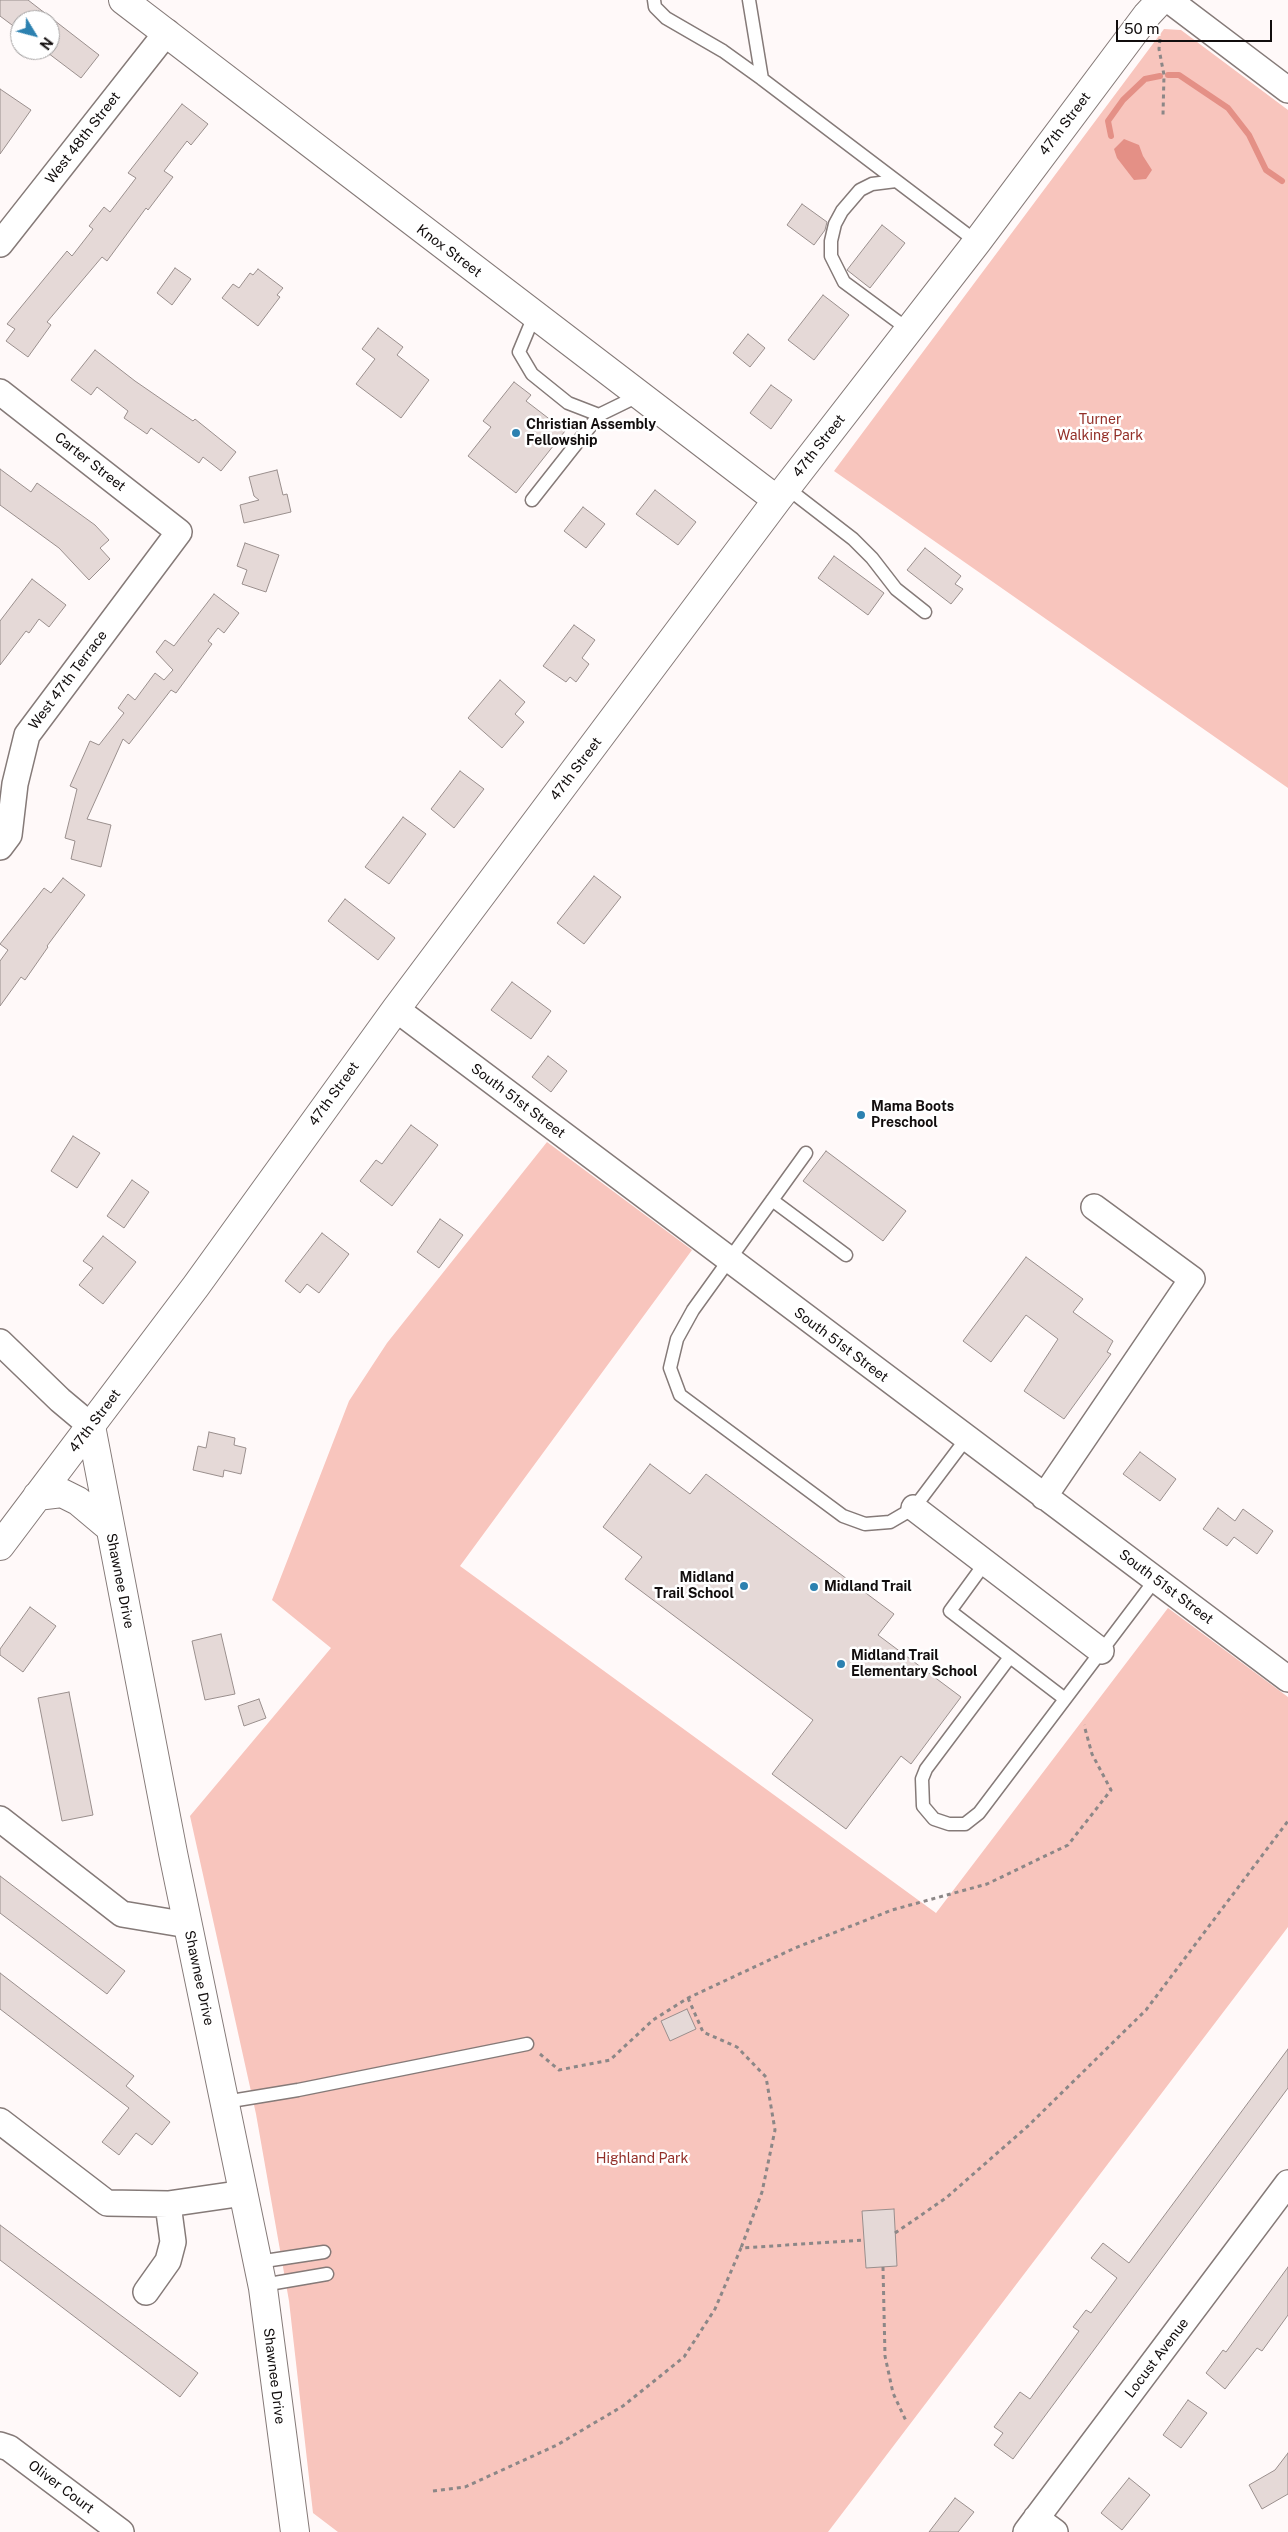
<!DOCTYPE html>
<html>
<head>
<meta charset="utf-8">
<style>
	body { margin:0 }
	#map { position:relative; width:1288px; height:2532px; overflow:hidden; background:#fff9f9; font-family:"Public Sans",sans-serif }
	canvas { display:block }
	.north { position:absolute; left:10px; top:10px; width:50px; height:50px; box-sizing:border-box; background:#fff; border:1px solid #a09e9e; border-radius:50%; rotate:127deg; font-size:14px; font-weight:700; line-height:20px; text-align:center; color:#110d0d }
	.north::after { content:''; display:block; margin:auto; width:18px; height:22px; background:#2c81b0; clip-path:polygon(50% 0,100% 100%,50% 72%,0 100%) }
	.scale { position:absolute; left:1116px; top:20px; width:156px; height:22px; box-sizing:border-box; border:2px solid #110d0d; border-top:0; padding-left:6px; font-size:15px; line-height:18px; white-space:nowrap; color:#110d0d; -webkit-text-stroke:4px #fff; paint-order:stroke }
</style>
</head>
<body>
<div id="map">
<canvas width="1288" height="2532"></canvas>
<div class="north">N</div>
<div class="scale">50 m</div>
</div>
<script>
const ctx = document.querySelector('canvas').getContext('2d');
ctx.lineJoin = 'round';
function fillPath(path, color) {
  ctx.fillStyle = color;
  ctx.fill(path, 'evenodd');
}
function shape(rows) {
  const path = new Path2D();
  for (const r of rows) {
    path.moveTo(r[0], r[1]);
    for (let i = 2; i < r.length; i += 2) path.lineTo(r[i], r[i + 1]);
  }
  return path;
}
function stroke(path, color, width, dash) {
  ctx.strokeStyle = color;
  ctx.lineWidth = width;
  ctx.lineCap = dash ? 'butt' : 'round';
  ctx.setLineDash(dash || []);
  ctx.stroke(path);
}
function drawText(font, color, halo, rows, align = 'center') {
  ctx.font = font + ' "Public Sans",sans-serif';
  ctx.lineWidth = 5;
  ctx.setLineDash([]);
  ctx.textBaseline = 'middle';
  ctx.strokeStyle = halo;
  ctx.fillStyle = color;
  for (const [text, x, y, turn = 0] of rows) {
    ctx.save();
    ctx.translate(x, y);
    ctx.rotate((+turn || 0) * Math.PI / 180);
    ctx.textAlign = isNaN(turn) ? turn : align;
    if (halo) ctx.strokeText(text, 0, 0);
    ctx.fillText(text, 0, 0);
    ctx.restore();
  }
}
fillPath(shape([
	[1164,29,1181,30,1288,110,1288,788,834,471],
	[547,1142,692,1250,460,1566,936,1913,1168,1608,1288,1697,1288,1927,828,2532,338,2532,313,2513,289,2301,256,2114,190,1816,331,1648,272,1600,349,1401,387,1343]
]), '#f8c5bd');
fillPath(shape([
	[1124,139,1139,145,1143,156,1152,170,1146,179,1134,180,1117,158,1114,149]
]), '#e49086');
stroke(shape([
	[1168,75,1179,75,1228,108,1249,135,1266,170,1282,181],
	[1111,136,1108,121,1123,100,1145,79,1160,76]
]), '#e49086', 6);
const building = shape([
	[0,0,28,0,99,55,81,78,44,50,50,50,50,20,20,20,20,31,0,16,0,0],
	[0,89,31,110,0,154,0,89],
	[182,104,208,124,191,145,187,141,164,171,173,177,148,210,146,208,107,261,102,257,47,322,51,325,28,357,6,341,15,329,7,324,67,251,72,256,93,229,89,226,104,207,110,212,136,178,128,173,182,104],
	[802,204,827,222,825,230,814,245,787,225,802,204],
	[882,225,905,243,870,288,847,270,882,225],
	[175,268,191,279,172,305,157,293,175,268],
	[258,269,283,288,277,295,280,297,258,326,222,298,233,284,239,288,250,273,253,275,258,269],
	[823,295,849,315,814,360,788,340,823,295],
	[378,328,403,347,397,355,429,380,401,418,356,384,375,359,362,349,378,328],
	[748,334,765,348,750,367,733,353,748,334],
	[95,350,135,381,193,421,195,419,236,452,221,471,203,457,199,463,151,428,147,434,124,418,128,411,97,387,91,395,71,380,95,350],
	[514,382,531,395,526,401,565,431,516,493,468,456,491,427,483,421,514,382],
	[771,385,792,400,771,429,750,413,771,385],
	[0,469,31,492,37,483,95,525,109,540,100,548,110,559,89,580,59,548,0,505,0,469],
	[277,470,283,495,287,494,291,512,244,523,240,505,259,500,254,496,249,477,277,470],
	[655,490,696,522,678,545,636,514,655,490],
	[583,507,605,524,586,548,564,531,583,507],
	[245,543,279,555,266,592,242,584,247,570,237,566,245,543],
	[925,548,961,576,955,584,963,589,951,604,907,570,925,548],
	[834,556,884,593,868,615,818,578,834,556],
	[32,579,66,605,49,627,39,619,29,633,26,631,0,665,0,621,32,579],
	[214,594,239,613,224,633,218,628,208,641,212,644,176,693,171,690,129,744,123,739,87,819,111,825,101,867,71,859,75,841,65,838,77,789,70,786,90,741,99,745,124,713,118,708,128,694,135,700,155,673,164,680,173,670,156,652,165,640,174,646,214,594],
	[574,625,595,640,582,658,589,664,576,682,570,677,566,682,543,666,574,625],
	[500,680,525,702,515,714,524,722,502,748,468,718,500,680],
	[460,771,484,789,454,828,431,809,460,771],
	[403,817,426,834,389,884,365,867,403,817],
	[594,876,621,897,584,944,557,923,594,876],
	[63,878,85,895,47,946,48,947,25,980,21,977,0,1006,0,961,8,950,0,944,44,888,51,893,63,878],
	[345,899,395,938,378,960,328,921,345,899],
	[512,982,551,1011,531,1039,491,1010,512,982],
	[548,1056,567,1071,551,1092,532,1077,548,1056],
	[411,1125,438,1145,392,1206,360,1181,376,1160,382,1164,411,1125],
	[73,1136,100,1153,77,1188,51,1171,73,1136],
	[826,1151,906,1211,883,1241,803,1181,826,1151],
	[132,1180,149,1192,124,1228,107,1216,132,1180],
	[440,1219,463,1235,439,1268,417,1252,440,1219],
	[322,1233,349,1254,319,1293,307,1284,300,1293,285,1281,322,1233],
	[103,1236,136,1262,103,1304,79,1285,93,1268,83,1261,103,1236],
	[1026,1257,1083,1299,1073,1312,1113,1341,1107,1352,1111,1354,1064,1419,1024,1391,1058,1339,1026,1315,991,1362,963,1341,1026,1257],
	[209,1432,235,1438,234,1445,246,1448,241,1474,224,1470,223,1477,193,1470,198,1446,206,1448,209,1432],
	[1140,1452,1176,1479,1160,1501,1123,1474,1140,1452],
	[650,1464,690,1494,706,1474,894,1614,878,1635,961,1697,911,1764,901,1756,846,1829,772,1774,813,1720,625,1579,642,1557,603,1527,650,1464],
	[1218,1508,1235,1521,1243,1509,1273,1531,1257,1554,1234,1537,1227,1546,1203,1529,1218,1508],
	[30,1607,56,1626,23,1672,0,1655,0,1649,30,1607],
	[221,1634,235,1694,205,1700,192,1641,221,1634],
	[69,1692,93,1815,62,1821,38,1698,69,1692],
	[259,1699,266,1718,244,1726,238,1706,259,1699],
	[0,1876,125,1971,107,1994,0,1913,0,1876],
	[0,1973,134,2076,126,2086,170,2122,152,2145,136,2133,119,2155,102,2142,129,2108,0,2009,0,1973],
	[687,2009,696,2029,670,2041,661,2021,687,2009],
	[1288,2049,1288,2088,1013,2459,994,2445,1003,2433,994,2427,1020,2392,1030,2399,1079,2331,1073,2327,1086,2310,1091,2313,1117,2278,1091,2258,1103,2243,1129,2263,1288,2049],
	[894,2209,897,2266,866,2268,862,2211,894,2209],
	[0,2225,198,2373,180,2397,0,2260,0,2225],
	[1288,2267,1288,2315,1262,2351,1257,2348,1225,2389,1206,2373,1223,2350,1226,2352,1288,2267],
	[1188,2400,1207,2413,1181,2448,1163,2435,1188,2400],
	[1288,2453,1288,2494,1262,2509,1249,2485,1275,2470,1288,2453],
	[1129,2478,1150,2495,1122,2530,1101,2513,1129,2478],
	[955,2498,974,2512,958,2532,929,2532,955,2498]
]);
fillPath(building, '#e5d9d7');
stroke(building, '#9a8f8d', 1);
const lane = shape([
	[654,0,655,7,666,18,723,51,762,79,977,242],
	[749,0,762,79],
	[896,181,872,184,860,190,842,211,835,224,831,241,831,256,844,282,909,330],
	[534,316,519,352,532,374,568,403,599,415,640,395],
	[787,488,853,539,872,558,896,589,925,612],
	[532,500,599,415],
	[806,1153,693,1310,677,1339,670,1368,680,1395,843,1516,865,1524,890,1522,914,1508,966,1439],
	[772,1200,846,1255],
	[985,1563,950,1611,1065,1699],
	[1010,1657,926,1769,922,1779,923,1806,934,1819,949,1824,965,1824,979,1813,1155,1580],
	[225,2102,298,2090,527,2044],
	[258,2262,324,2252],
	[263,2285,327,2274]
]);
const street = shape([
	[1169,0,1288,90],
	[0,244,167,32],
	[0,392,179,532,27,735,15,784,9,835,0,847],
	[396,1009,1288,1679],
	[0,1342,60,1400,91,1426],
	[1044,1497,1192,1279,1094,1207],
	[914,1508,1101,1651],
	[0,1819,122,1914,188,1925],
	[0,2121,107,2203,168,2204,244,2193],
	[146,2292,168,2261,173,2242,168,2204],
	[0,2445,9,2448,121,2532],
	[1036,2518,1055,2532],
	[1026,2532,1288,2183]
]);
const secondary = shape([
	[123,0,777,500],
	[91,1426,173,1853,263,2288,295,2532],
	[37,1496,62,1493,78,1501,109,1527],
	[0,1546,196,1286,396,1009,777,500,977,242,1147,15,1161,0]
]);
stroke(lane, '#857a78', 15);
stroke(street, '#857a78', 28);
stroke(secondary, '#857a78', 30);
stroke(shape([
	[1160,39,1159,49,1164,75,1163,115],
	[688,1998,703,2032,737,2047,766,2077,775,2130,762,2192,741,2248],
	[540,2054,559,2070,610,2060,653,2020,688,1998,795,1948,892,1910,987,1884,1068,1845,1111,1790,1092,1754,1084,1725],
	[895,2233,946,2198,1028,2126,1146,2010,1288,1821],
	[883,2267,885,2356,893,2393,907,2423],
	[433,2491,465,2487,557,2445,623,2406,684,2357,715,2309,741,2248,864,2240]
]), '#8c8787', 3, [4, 4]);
stroke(lane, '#fff', 12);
stroke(street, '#fff', 25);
stroke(secondary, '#fff', 28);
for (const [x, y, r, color] of [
	[516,433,5,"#2c81b0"],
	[861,1115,5,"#2c81b0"],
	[744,1586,5,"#2c81b0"],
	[814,1587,5,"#2c81b0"],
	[841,1664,5,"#2c81b0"]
]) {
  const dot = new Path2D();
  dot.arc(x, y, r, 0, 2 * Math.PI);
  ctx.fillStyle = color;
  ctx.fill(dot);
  stroke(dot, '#fff', 2);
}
drawText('14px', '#110d0d', '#fff', [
	["47th Street",1065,124,-53],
	["West 48th Street",83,138,-52],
	["Knox Street",449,251,37],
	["47th Street",819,446,-52],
	["Carter Street",90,462,38],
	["West 47th Terrace",68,680,-53],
	["47th Street",576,769,-53],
	["47th Street",334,1094,-54],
	["South 51st Street",518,1101,37],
	["South 51st Street",841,1345,37],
	["47th Street",95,1421,-53],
	["Shawnee Drive",120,1581,79],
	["South 51st Street",1166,1587,37],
	["Shawnee Drive",199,1978,78],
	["Locust Avenue",1157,2358,-53],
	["Shawnee Drive",274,2376,83],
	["Oliver Court",61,2487,37]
]);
drawText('14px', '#933029', '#fff', [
	["Turner",1100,420],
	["Walking Park",1100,436],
	["Highland Park",642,2159]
]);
drawText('bold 14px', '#110d0d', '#fff', [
	["Christian Assembly",526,425],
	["Fellowship",526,441],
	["Mama Boots",871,1107],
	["Preschool",871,1123],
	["Midland",734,1578,"right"],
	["Trail School",734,1594,"right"],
	["Midland Trail",824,1587],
	["Midland Trail",851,1656],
	["Elementary School",851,1672]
], 'left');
</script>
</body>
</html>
